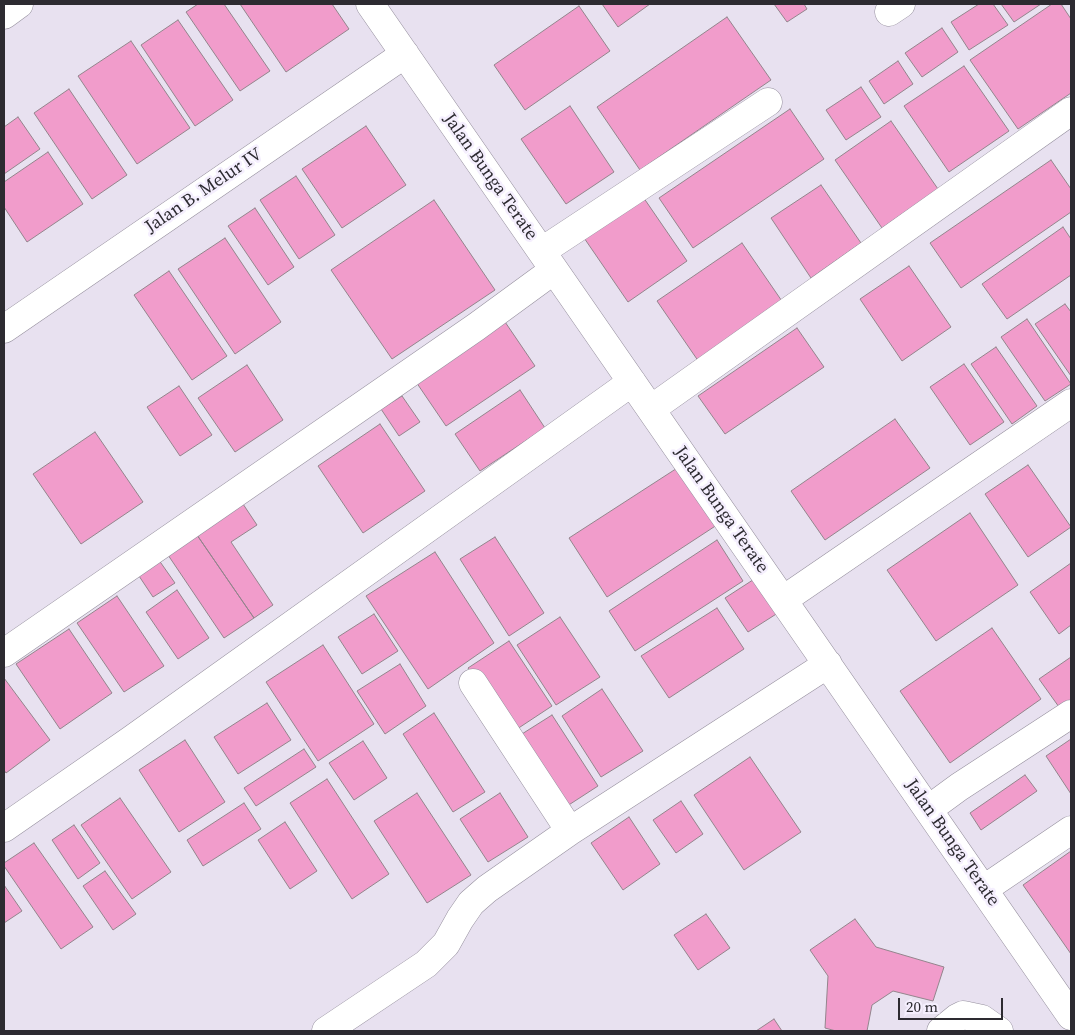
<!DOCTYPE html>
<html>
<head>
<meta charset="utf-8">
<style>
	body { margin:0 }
	#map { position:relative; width:1075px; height:1035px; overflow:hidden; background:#e8e1f0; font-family:"Source Serif 4",serif }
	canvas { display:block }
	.frame { position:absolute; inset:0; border:5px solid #2d2b31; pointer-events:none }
	.scale { position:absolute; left:898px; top:998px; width:105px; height:22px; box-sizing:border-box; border:2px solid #2d2b31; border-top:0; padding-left:6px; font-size:15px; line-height:18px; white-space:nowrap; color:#2d2b31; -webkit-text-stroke:4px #f5effe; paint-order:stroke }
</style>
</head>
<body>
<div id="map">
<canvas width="1075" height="1035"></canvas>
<div class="frame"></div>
<div class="scale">20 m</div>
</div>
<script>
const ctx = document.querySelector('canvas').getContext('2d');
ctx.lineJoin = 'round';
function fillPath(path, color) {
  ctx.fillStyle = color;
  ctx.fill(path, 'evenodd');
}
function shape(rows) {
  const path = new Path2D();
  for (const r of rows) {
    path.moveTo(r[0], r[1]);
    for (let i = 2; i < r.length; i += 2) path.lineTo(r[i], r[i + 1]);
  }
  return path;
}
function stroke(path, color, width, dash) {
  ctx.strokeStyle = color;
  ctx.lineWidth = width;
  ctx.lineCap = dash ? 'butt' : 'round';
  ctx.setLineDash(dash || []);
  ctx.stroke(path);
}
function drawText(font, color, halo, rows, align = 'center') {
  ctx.font = font + ' "Source Serif 4",serif';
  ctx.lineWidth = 5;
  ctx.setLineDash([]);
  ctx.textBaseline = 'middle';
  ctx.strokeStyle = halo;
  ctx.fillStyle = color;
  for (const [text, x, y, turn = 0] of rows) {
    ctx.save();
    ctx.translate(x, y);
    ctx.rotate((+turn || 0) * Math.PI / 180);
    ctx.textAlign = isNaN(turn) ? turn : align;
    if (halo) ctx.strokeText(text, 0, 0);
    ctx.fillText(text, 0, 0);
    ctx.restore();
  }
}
const building = shape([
	[198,4,224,4,270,71,240,91,186,12,198,4],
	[240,4,332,4,349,29,286,72,240,4],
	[602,4,650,4,618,27,602,4],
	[774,4,804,4,807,9,787,22,774,4],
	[979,4,993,4,1008,25,969,50,951,22,979,4],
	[1001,4,1041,4,1014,22,1001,4],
	[1052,4,1061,4,1071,19,1071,93,1018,129,970,60,1052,4],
	[579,6,610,51,525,110,494,65,579,6],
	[727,17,771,80,640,170,597,107,727,17],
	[178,20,233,100,195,126,141,45,178,20],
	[942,28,958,52,922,77,905,53,942,28],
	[131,41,190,128,137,164,78,76,131,41],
	[898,61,913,84,884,104,869,81,898,61],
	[964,66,1009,131,949,172,904,106,964,66],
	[861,87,881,117,846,140,826,110,861,87],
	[69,89,127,175,92,199,34,113,69,89],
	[570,106,614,172,566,204,521,139,570,106],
	[790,109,824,159,693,248,659,198,790,109],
	[18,117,40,149,4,174,4,127,18,117],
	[891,121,938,189,882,228,835,160,891,121],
	[366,126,406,185,342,228,302,169,366,126],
	[48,152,83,204,27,242,4,207,4,182,48,152],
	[1051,160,1071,189,1071,212,961,288,930,243,1051,160],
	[296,176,335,235,299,259,260,200,296,176],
	[821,185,861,243,811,278,771,218,821,185],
	[639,191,687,261,628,302,580,232,639,191],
	[434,200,495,290,392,359,331,270,434,200],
	[255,208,294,267,268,285,228,226,255,208],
	[1063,227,1071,239,1071,275,1007,319,982,284,1063,227],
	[225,238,281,322,235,354,178,269,225,238],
	[742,243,786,307,701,365,657,301,742,243],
	[909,266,951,327,902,361,860,299,909,266],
	[169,271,227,356,192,380,134,295,169,271],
	[1065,304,1071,312,1071,376,1035,324,1065,304],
	[501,316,535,366,446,426,412,376,501,316],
	[1027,319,1071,384,1045,401,1001,337,1027,319],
	[797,328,824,367,725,434,698,396,797,328],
	[996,347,1037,406,1012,424,971,364,996,347],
	[964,364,1004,422,970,445,930,387,964,364],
	[247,365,283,420,235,452,198,398,247,365],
	[179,386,212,435,180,456,147,407,179,386],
	[520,390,545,428,480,471,455,434,520,390],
	[402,396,420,422,399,436,381,409,402,396],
	[895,419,930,468,825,540,791,491,895,419],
	[380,424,425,491,363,533,318,466,380,424],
	[95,432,143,502,81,544,33,474,95,432],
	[685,463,723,521,607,597,569,538,685,463],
	[1028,465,1071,527,1028,557,985,494,1028,465],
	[243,504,257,525,231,542,273,605,254,618,197,535,243,504],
	[970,513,1018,585,936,641,887,570,970,513],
	[197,535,254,618,224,638,168,555,197,535],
	[495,537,544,613,509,636,460,559,495,537],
	[717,540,743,581,635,651,609,611,717,540],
	[435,552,494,643,428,689,366,596,435,552],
	[156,556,175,583,153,597,135,570,156,556],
	[1071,563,1071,625,1059,634,1030,592,1071,563],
	[759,576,781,611,748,632,725,598,759,576],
	[177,590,209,638,178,659,146,612,177,590],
	[117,596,164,666,124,692,77,623,117,596],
	[717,608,744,649,669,698,641,656,717,608],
	[374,614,398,651,362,674,338,637,374,614],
	[560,617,600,677,556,705,517,645,560,617],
	[992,628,1041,699,950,763,900,691,992,628],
	[69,629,112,693,60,729,16,664,69,629],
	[509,641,552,706,511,733,468,668,509,641],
	[323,645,374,724,318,761,266,682,323,645],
	[1071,657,1071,709,1064,714,1039,679,1071,657],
	[400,664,426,706,385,734,357,691,400,664],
	[4,678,50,740,6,773,4,770,4,678],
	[602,689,643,751,601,777,562,716,602,689],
	[267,703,291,740,238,774,214,737,267,703],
	[434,713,485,792,453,812,403,734,434,713],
	[552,715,598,786,561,810,514,739,552,715],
	[1071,739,1071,794,1046,756,1071,739],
	[185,740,225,802,179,832,139,770,185,740],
	[363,741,387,778,354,800,329,763,363,741],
	[304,749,316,767,256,806,244,788,304,749],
	[750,757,801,832,744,870,694,795,750,757],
	[1025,775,1037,791,981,830,970,813,1025,775],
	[327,779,389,874,352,899,290,803,327,779],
	[417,793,471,875,427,903,374,821,417,793],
	[500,793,528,837,488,862,460,819,500,793],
	[120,798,171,872,132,899,81,825,120,798],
	[681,801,703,834,676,853,653,820,681,801],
	[244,803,261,829,203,866,187,840,244,803],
	[629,817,660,864,623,890,591,843,629,817],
	[285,822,317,871,290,889,258,840,285,822],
	[74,825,100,863,78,879,52,840,74,825],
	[34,843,93,927,61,949,4,866,4,863,34,843],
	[1071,851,1071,954,1023,885,1071,851],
	[105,871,136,914,113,930,83,886,105,871],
	[4,885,22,911,4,923,4,885],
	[706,914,730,948,698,970,674,935,706,914],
	[855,919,876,947,944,967,933,1001,893,991,872,1005,867,1031,836,1031,825,1028,828,976,810,950,855,919],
	[774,1019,782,1031,756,1031,774,1019]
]);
fillPath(building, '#f19ccb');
stroke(building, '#93848c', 1);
const minor = shape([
	[370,4,1071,1016],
	[889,12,901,4],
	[4,15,19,4],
	[542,251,768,102],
	[4,329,405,54],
	[651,409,1071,111],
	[783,600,1071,403],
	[4,653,476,327,554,270],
	[473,683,570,831],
	[929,809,959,787,1071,714],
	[4,828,131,740,632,382],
	[984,889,1071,830],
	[326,1031,426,964,446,944,460,919,471,903,487,889,570,831,828,664],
	[941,1031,957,1018,963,1015,982,1019,999,1031]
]);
stroke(minor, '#96909e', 29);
stroke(minor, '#fff', 28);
drawText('18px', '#2d2b31', '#f5effe', [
	["Jalan Bunga Terate",490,177,55],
	["Jalan B. Melur IV",204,191,-34],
	["Jalan Bunga Terate",721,510,55],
	["Jalan Bunga Terate",952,843,55]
]);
</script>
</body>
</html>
